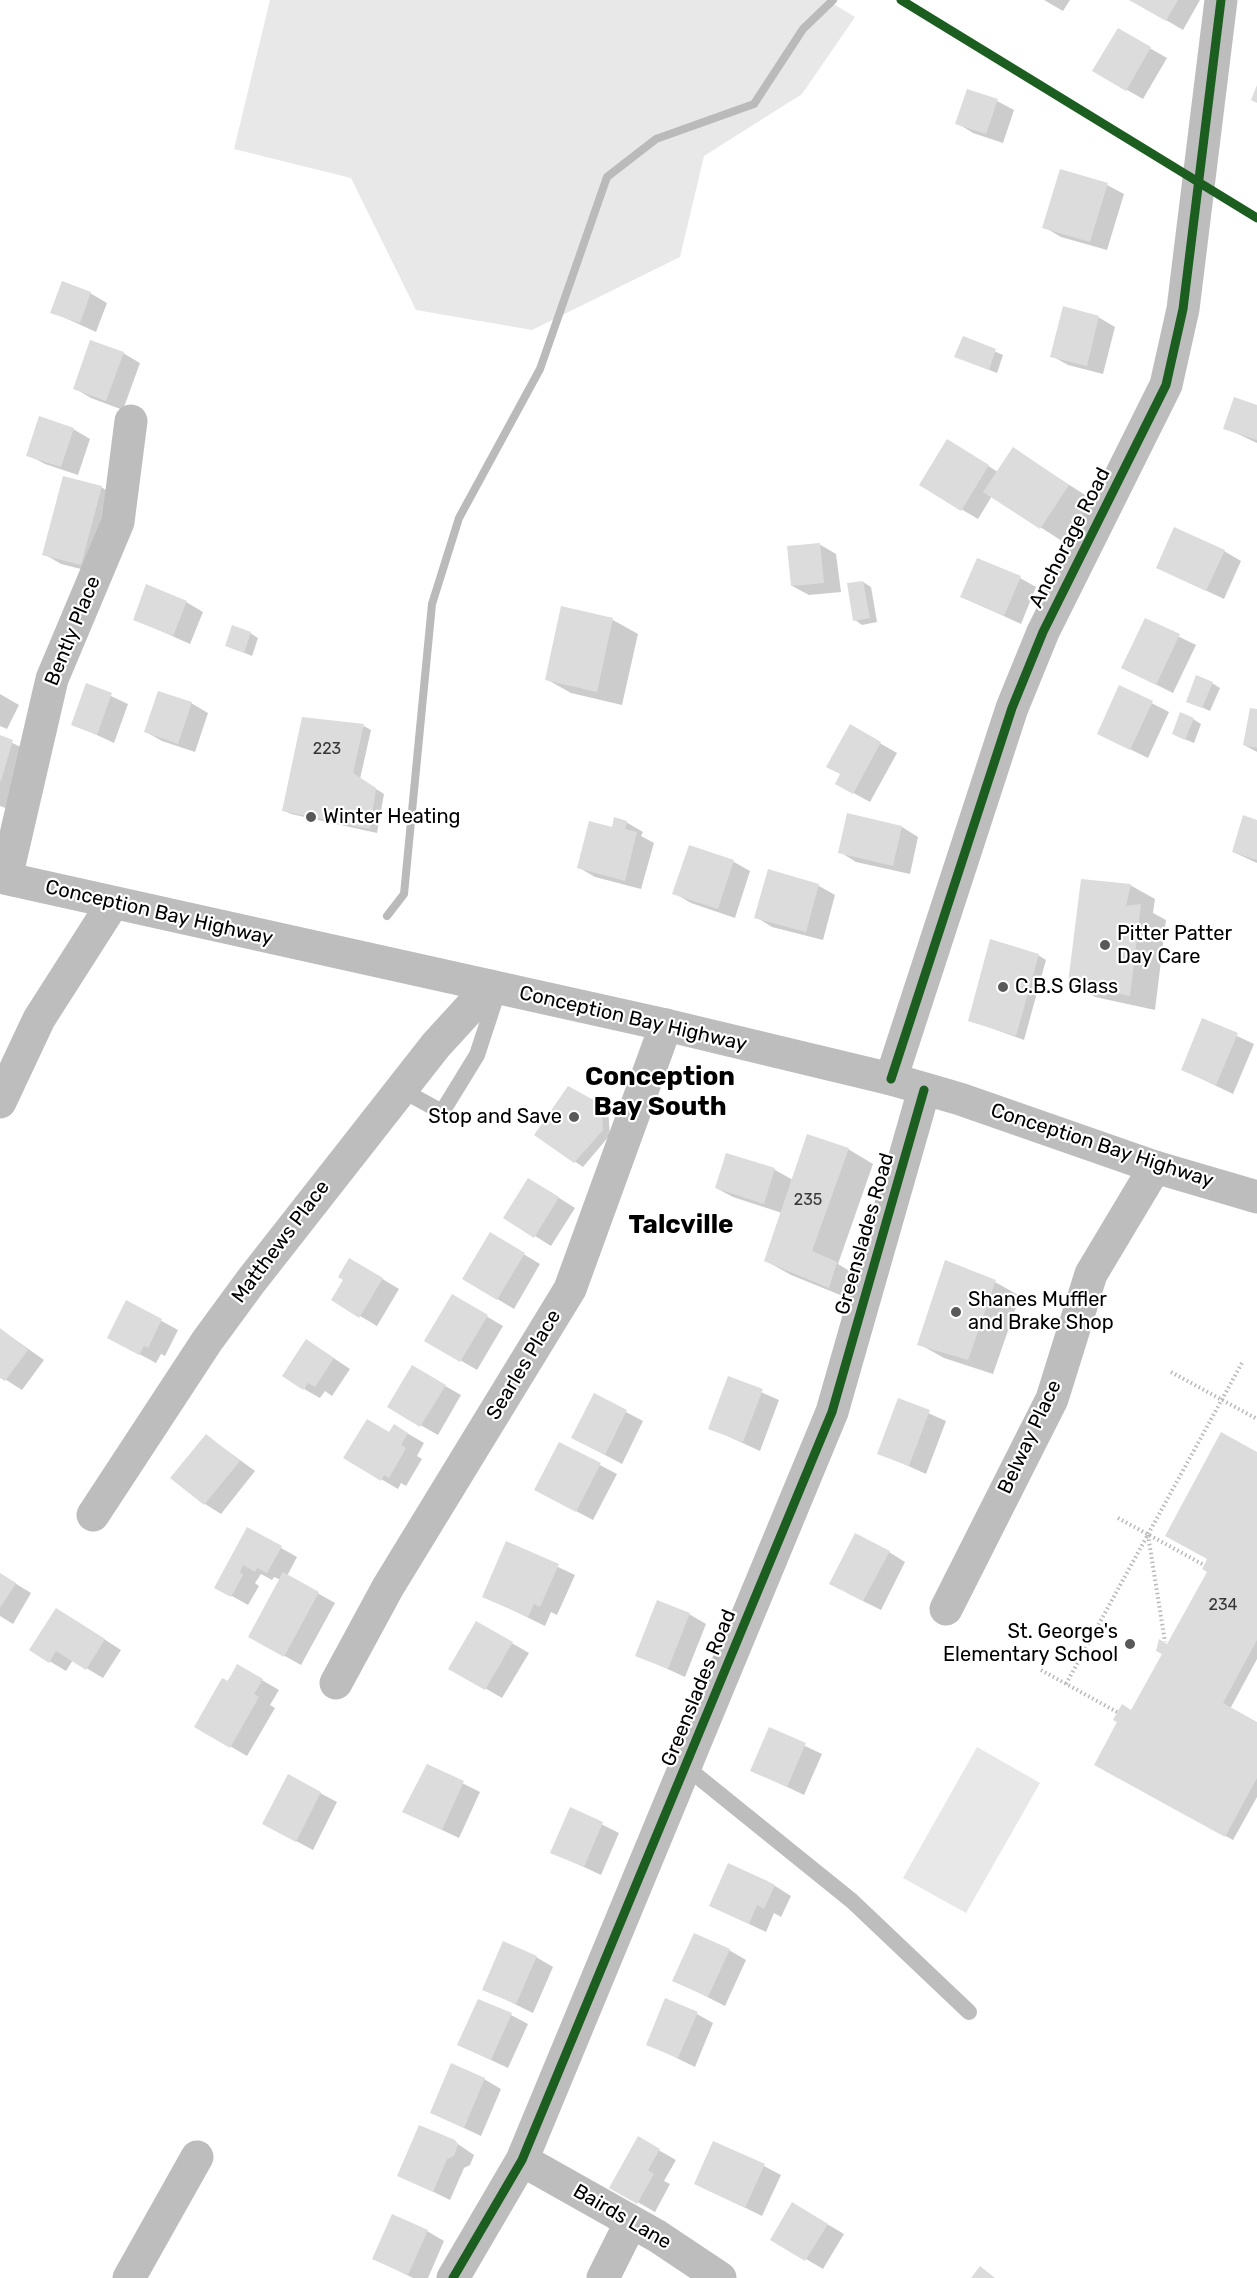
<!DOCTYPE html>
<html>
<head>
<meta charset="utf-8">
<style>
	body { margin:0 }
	canvas { display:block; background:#fff }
</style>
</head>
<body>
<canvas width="1257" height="2278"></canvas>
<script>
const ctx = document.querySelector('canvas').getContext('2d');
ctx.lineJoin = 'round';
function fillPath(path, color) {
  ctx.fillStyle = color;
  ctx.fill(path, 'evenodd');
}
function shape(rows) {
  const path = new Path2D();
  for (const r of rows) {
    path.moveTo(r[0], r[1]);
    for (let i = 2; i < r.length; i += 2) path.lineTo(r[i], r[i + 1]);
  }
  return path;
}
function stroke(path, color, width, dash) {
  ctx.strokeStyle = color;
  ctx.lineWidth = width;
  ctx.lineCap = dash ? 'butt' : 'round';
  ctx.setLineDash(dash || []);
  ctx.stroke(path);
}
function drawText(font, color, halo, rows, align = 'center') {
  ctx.font = font + ' Rubik,sans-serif';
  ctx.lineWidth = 4.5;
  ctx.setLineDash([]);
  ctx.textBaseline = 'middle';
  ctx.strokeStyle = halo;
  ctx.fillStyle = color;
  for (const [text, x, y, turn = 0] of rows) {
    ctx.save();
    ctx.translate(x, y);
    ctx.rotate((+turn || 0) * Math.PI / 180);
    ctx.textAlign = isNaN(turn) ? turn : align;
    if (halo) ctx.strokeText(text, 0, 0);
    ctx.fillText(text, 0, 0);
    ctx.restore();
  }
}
fillPath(shape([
	[270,0,827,0,855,17,802,94,704,156,680,257,532,330,416,310,351,178,234,149],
	[977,1747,1040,1783,966,1913,903,1878]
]), '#e8e8e8');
fillPath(shape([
	[1044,0,1070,0,1063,11],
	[1132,0,1200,0,1183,30],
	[1118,30,1167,58,1143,99,1094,71],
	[997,101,1014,110,1003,143,973,133,957,123],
	[1107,185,1124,194,1107,250,1061,237,1044,227],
	[90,293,107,303,96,332,52,312],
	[1098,317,1115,327,1103,374,1068,365,1052,356],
	[964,338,1003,355,997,373,964,360],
	[123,353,140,363,123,410,91,398,74,388],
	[1257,406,1257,443,1225,428],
	[73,429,90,439,78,475,45,464,28,455],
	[1013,449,1093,500,1065,543,992,496,978,519,961,509,964,451,998,472],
	[101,487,118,497,97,573,61,564,44,554],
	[819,544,836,554,841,592,809,595,792,586],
	[1224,551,1241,561,1224,599,1158,568],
	[1020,578,1036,587,1021,624,962,597],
	[863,582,871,587,877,622,862,625,855,620],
	[186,602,203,612,190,644,134,619],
	[562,608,613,620,638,634,622,705,571,693,546,679],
	[1145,620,1196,645,1173,693,1123,668],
	[250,633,258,638,252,656,227,646],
	[1212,683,1220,688,1210,711,1188,701],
	[87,685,128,704,114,743,73,724],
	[1120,687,1169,712,1148,758,1099,734],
	[0,694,19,705,7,729,0,726],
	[191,703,208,713,195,752,162,741,146,732],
	[1257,711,1257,752,1244,745],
	[1193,719,1201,724,1194,743,1182,738],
	[364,726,371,730,360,779,384,794,377,833,291,814,283,810],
	[850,726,897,753,870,802,837,784,842,774],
	[0,737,29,751,11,810,0,806],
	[848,815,902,827,918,837,910,874,856,862,840,852],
	[1257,821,1257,863,1233,852],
	[626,822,643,832,641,836,654,843,641,889,595,877,578,867,613,828],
	[690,847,734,862,750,871,735,918,691,903,674,893],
	[769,871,819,886,835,895,823,940,772,927,756,917],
	[1130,885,1155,899,1153,913,1166,920,1155,1010,1095,997,1070,982],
	[1038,955,1046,960,1024,1040,969,1020],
	[1203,1020,1254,1044,1233,1094,1183,1070],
	[569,1088,608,1110,610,1135,583,1167,536,1135],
	[848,1149,873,1164,838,1264,861,1278,855,1301,791,1275,766,1261,782,1213,733,1197,716,1188,727,1155,775,1170,793,1180],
	[545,1189,575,1208,551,1246,535,1236],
	[490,1234,540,1264,514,1309,464,1279],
	[366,1269,399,1289,377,1326,333,1300],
	[995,1282,1020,1296,993,1374,944,1358,919,1344],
	[452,1296,503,1326,477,1370,426,1340],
	[127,1302,178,1330,165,1356,161,1354,156,1363,126,1347],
	[0,1329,44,1360,22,1390,0,1376],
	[323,1351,350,1369,332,1396,325,1391,320,1398,304,1389],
	[412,1367,461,1395,438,1435,389,1407],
	[729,1378,779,1400,760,1451,710,1428],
	[594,1395,643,1421,622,1464,573,1438],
	[899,1400,946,1421,926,1474,879,1453],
	[395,1426,424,1443,417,1456,422,1459,406,1486,401,1483,398,1489,381,1479,390,1434],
	[207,1436,255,1471,221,1514,205,1504],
	[560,1444,617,1474,593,1520,553,1499],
	[1257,1453,1257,1659,1230,1709,1257,1724,1257,1797,1233,1840,1096,1765,1132,1712,1209,1571],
	[248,1529,297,1557,287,1576,335,1603,301,1665,267,1646,281,1580,274,1577,272,1580,261,1574,255,1583,259,1586,248,1605,216,1587],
	[507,1543,575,1575,557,1615,551,1612,545,1626,484,1596],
	[889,1552,905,1562,881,1610,847,1593],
	[0,1574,31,1593,13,1624,0,1616],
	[689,1614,706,1624,685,1677,637,1655],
	[73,1619,121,1650,103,1678,73,1660,66,1671,31,1650],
	[477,1623,529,1653,502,1698,450,1668],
	[238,1666,279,1690,270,1705,275,1708,247,1756,196,1726],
	[769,1729,822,1754,804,1795,752,1770],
	[428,1766,480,1792,459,1838,404,1812],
	[320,1793,337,1802,313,1850,281,1833],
	[571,1809,619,1833,601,1875,552,1852],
	[729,1864,767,1881,791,1896,781,1917,774,1913,766,1932,711,1906],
	[729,1950,746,1960,725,2006,674,1980],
	[536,1957,553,1967,533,2013,484,1989],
	[697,2014,713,2023,695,2067,648,2044],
	[511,2015,528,2024,508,2068,459,2045],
	[484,2079,501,2089,481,2136,432,2113],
	[639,2139,676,2160,664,2181,670,2184,655,2212,611,2187],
	[455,2142,474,2155,470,2165,464,2168,450,2200,399,2175],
	[764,2166,781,2175,762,2216,695,2183],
	[793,2204,844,2234,823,2269,772,2239],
	[427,2231,444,2241,428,2278,413,2278,374,2259]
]), '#0003');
stroke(shape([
	[387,916,404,894,432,604,459,518,540,369,607,177,656,139,754,104,803,29,833,0]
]), '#bababa', 8);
fillPath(shape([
	[1129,0,1178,0,1166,21],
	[1118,28,1151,47,1126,91,1092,71],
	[1257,85,1257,103,1251,100],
	[967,89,998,99,986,134,955,124],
	[1060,169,1108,183,1090,242,1042,228],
	[62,281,91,292,80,323,50,313],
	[1063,306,1099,316,1087,366,1050,357],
	[963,336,996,349,989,370,954,357],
	[90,340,124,352,106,401,73,389],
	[1234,397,1257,405,1257,440,1223,429],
	[39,416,74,428,61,467,26,456],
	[947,439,989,465,961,511,919,485],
	[1013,447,1069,485,1040,529,983,492],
	[63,476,102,486,81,565,42,555],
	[1174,527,1225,550,1206,591,1156,568],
	[820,543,824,583,791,586,787,546],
	[977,558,1021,576,1004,616,960,597],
	[863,581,870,618,853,621,847,583],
	[146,584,187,601,173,636,133,620],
	[561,606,613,618,597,692,545,680],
	[1145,618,1180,634,1156,685,1121,668],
	[232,625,251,632,244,653,225,646],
	[1196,675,1213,682,1202,708,1186,702],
	[86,683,112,693,97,735,71,725],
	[1119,685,1153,701,1130,750,1097,734],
	[158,691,192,702,178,744,144,732],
	[1250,708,1257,709,1257,748,1243,745],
	[1180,712,1194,718,1185,740,1172,734],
	[302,717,364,724,353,773,376,788,370,829,282,811],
	[850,724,881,742,853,794,835,784,840,774,826,767],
	[0,735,13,740,1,781,0,781],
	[847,813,902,826,893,866,838,853],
	[1243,815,1257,820,1257,860,1232,852],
	[614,817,627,821,625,829,637,832,625,881,577,868,589,821,612,827],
	[689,845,734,860,718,909,672,894],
	[768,869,819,884,806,932,754,918],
	[1081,879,1131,884,1126,906,1141,904,1130,996,1068,983],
	[990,939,1039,954,1016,1036,968,1021],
	[1202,1018,1238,1033,1216,1085,1181,1070],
	[568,1086,601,1104,603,1130,574,1163,534,1135],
	[807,1134,849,1148,812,1251,837,1262,829,1288,764,1261],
	[726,1153,775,1168,764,1204,715,1188],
	[528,1178,559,1197,534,1238,503,1218],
	[490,1232,525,1253,497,1300,462,1279],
	[349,1258,383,1278,359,1318,331,1300,343,1280,338,1277],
	[945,1260,996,1280,968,1360,917,1345],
	[452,1294,488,1315,460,1362,424,1341],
	[126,1300,162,1319,148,1348,144,1346,139,1355,107,1338],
	[0,1328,28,1350,5,1381,0,1378],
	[306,1339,334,1358,315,1387,308,1383,303,1390,282,1376],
	[412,1365,446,1385,420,1427,387,1407],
	[728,1376,763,1389,743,1442,708,1429],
	[594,1393,627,1410,605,1455,571,1438],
	[898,1398,930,1410,909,1466,877,1454],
	[367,1419,389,1432,394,1424,408,1433,401,1445,406,1448,389,1478,384,1475,381,1481,343,1458],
	[1221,1432,1257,1452,1257,1640,1223,1703,1257,1722,1257,1778,1225,1837,1094,1765,1117,1722,1113,1720,1122,1704,1131,1710,1162,1654,1156,1651,1159,1639,1167,1644,1207,1572,1202,1569,1207,1559,1165,1536],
	[206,1434,240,1461,204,1505,170,1478],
	[559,1442,601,1463,576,1512,534,1490],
	[247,1527,282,1546,267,1573,257,1568,255,1572,243,1565,240,1572,243,1575,231,1597,214,1588],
	[855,1533,890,1551,863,1601,829,1584],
	[506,1541,559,1564,540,1607,534,1604,528,1617,482,1597],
	[283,1572,319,1592,284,1657,248,1637],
	[0,1573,16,1583,0,1608],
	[657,1600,690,1613,668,1669,635,1656],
	[56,1608,105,1639,86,1670,56,1651,49,1663,29,1650],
	[476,1621,513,1642,485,1690,448,1669],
	[237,1664,263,1679,254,1694,259,1697,230,1748,194,1727,222,1678,228,1681],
	[769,1727,806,1743,787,1787,750,1771],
	[427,1764,464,1781,442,1830,402,1812],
	[288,1774,321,1792,296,1842,262,1824],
	[570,1807,603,1822,584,1867,550,1853],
	[728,1863,775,1885,764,1909,757,1905,749,1924,709,1906],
	[694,1933,730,1949,708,1997,672,1981],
	[503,1941,537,1956,516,2004,482,1990],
	[665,1998,698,2012,678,2058,646,2045],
	[478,1999,512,2013,491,2060,457,2045],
	[451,2063,485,2078,464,2128,430,2113],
	[419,2125,455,2140,458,2144,454,2156,447,2159,433,2192,397,2176],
	[638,2136,660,2149,648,2170,654,2174,637,2204,609,2188],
	[713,2141,765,2164,745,2208,694,2184],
	[792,2202,828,2224,805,2261,770,2240],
	[392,2214,428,2230,408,2275,372,2259],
	[980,2266,995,2278,971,2278]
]), '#dcdcdc');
stroke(shape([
	[1171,1372,1257,1419],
	[1118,1518,1204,1565],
	[1148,1535,1165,1642],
	[1041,1670,1117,1712],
	[1066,1684,1243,1361]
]), '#b8b8b8', 4, [1.5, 3]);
stroke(shape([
	[400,1089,442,1112,477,1055,499,988],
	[686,1767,852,1901,969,2012]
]), '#bdbdbd', 16);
stroke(shape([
	[6,878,52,679,118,522,131,421],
	[891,1079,1012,708,1043,632,1166,385,1183,309,1221,0],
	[0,1102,39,1019,113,903],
	[93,1515,207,1341,251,1281,436,1045,490,986],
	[946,1609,1052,1399,1091,1274,1155,1167],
	[336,1683,388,1587,570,1289,666,1025],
	[522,2160,657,2236,720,2278],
	[129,2278,197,2157],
	[453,2278,522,2160,832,1412,924,1090],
	[603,2278,631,2222]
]), '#bdbdbd', 33);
stroke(shape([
	[0,877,666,1025,891,1079,960,1099,1155,1167,1257,1197]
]), '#bdbdbd', 33);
stroke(shape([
	[901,0,1257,218],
	[891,1079,1012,708,1043,632,1166,385,1183,309,1221,0],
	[453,2278,522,2160,832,1412,924,1090]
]), '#1b5e20', 9);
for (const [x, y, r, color] of [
	[311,817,6,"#595959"],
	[1105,945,6,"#595959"],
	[1003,987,6,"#595959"],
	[574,1117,6,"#595959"],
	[956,1312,6,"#595959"],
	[1130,1644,6,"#595959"]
]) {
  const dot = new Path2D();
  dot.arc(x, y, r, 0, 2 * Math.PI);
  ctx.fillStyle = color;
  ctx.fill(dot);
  stroke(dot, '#fff', 2);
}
drawText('16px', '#373737', null, [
	["223",327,749],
	["235",808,1200],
	["234",1223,1605]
]);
drawText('20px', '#000', '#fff', [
	["Anchorage Road",1070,538,-63],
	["Bently Place",73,631,-68],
	["Conception Bay Highway",159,913,13],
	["Conception Bay Highway",633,1019,13],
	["Conception Bay Highway",1102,1146,18],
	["Greenslades Road",865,1234,-74],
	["Matthews Place",281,1242,-53],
	["Searles Place",524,1365,-59],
	["Belway Place",1030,1437,-65],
	["Greenslades Road",699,1688,-68],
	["Bairds Lane",622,2217,30]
]);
drawText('20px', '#000', '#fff', [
	["Winter Heating",323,817],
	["Pitter Patter",1117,934],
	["Day Care",1117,957],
	["C.B.S Glass",1015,987],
	["Stop and Save",562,1117,"right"],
	["Shanes Muffler",968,1300],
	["and Brake Shop",968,1323],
	["St. George's",1118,1632,"right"],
	["Elementary School",1118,1655,"right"]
], 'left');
drawText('bold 26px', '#000', '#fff', [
	["Conception",660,1077],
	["Bay South",660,1107],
	["Talcville",681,1225]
]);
</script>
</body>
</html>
